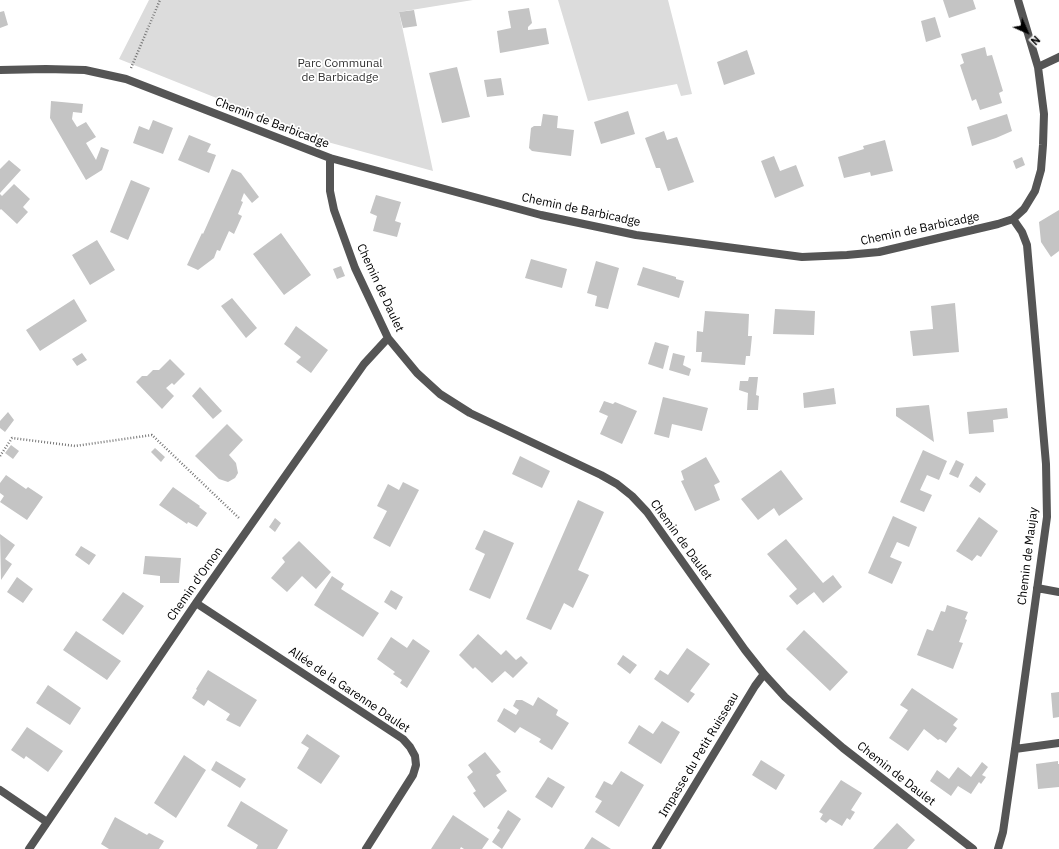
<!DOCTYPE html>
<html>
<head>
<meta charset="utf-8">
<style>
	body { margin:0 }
	#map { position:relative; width:1059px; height:849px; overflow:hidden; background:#fff; font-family:"IBM Plex Sans",sans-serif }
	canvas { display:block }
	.north { position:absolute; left:1007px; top:12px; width:40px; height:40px; -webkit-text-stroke:3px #fff; paint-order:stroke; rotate:135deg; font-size:11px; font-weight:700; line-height:16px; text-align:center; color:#000 }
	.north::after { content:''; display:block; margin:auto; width:14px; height:18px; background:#000; clip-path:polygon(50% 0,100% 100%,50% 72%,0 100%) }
</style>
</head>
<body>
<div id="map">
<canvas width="1059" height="849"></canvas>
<div class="north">N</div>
</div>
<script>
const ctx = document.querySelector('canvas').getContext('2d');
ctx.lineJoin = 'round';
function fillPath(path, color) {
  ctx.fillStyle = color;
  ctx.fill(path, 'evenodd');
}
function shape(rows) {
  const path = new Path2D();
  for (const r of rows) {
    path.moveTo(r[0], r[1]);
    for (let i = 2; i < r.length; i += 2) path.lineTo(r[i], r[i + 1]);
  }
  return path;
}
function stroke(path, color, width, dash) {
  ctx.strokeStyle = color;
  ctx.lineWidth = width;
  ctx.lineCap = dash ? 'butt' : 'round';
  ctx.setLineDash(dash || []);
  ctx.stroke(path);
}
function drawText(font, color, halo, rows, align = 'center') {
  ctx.font = font + ' "IBM Plex Sans",sans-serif';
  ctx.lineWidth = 3.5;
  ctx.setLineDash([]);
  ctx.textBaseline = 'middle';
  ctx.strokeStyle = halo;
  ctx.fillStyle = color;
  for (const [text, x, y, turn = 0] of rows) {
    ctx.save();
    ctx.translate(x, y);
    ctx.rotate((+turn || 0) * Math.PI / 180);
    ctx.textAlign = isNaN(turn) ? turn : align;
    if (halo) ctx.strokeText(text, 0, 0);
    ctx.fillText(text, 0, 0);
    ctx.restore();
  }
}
fillPath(shape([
	[149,0,473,0,399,12,433,171,324,141,119,59],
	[558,0,668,0,692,94,681,96,677,84,588,101]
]), '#dcdcdc');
fillPath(shape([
	[943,0,973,0,976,9,949,18],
	[529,8,532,23,528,27,528,30,546,28,549,44,500,53,497,31,511,28,508,11],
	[414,10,417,26,403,28,399,12],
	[4,11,8,25,0,28,0,12],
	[935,17,941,37,926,42,921,21],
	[985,47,987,56,992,55,1003,91,999,93,1002,103,980,110,976,99,972,101,960,65,964,63,961,54],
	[747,50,755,74,724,85,717,62],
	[457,67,470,117,442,123,429,73],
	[501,78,504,95,487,97,484,80],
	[51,101,83,104,82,113,73,112,72,119,77,127,86,122,96,137,86,143,96,160,101,147,109,150,102,170,86,180,50,118],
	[628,111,635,134,601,144,594,122],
	[543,114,558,116,557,128,574,130,571,156,539,152,532,151,529,148,531,128,534,126,541,126],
	[1007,114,1012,131,996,138,972,146,967,127],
	[153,120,173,128,163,154,133,143,139,126,149,130],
	[664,131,667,140,677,137,694,182,668,191,660,168,656,168,645,138],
	[189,135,211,144,207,152,216,155,209,173,178,160],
	[885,140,893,171,871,176,870,172,844,178,838,157,864,149,863,146],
	[774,156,780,171,796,165,804,186,775,198,761,161],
	[1022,157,1025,165,1016,169,1013,161],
	[9,160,21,170,0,193,0,169],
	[232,169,241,173,259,197,252,203,244,193,241,201,243,202,238,214,242,216,234,234,229,231,220,251,217,250,214,258,198,270,187,265,202,233,203,234],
	[131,180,150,188,128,240,110,232],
	[14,184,30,199,23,207,28,212,17,224,1,209,0,210,0,194,2,196],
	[376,195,401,202,395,221,401,223,397,237,373,231,377,216,370,213],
	[1059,210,1059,251,1051,257,1041,242,1039,222],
	[281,233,311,275,284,295,253,254],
	[97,240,115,270,90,285,72,255],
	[531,259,567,269,562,288,525,278],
	[596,261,619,268,608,309,595,306,597,296,587,293],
	[341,266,345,276,337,279,333,269],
	[643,267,676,277,676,279,684,281,679,298,637,285],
	[232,298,257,328,246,338,221,306],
	[74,299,87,321,40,351,26,330],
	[955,303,959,352,913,356,910,331,933,329,931,306],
	[775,309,815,311,814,335,773,334],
	[705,311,749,314,748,336,752,336,750,356,746,356,745,365,701,362,702,352,696,352,697,331,703,332],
	[296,326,328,350,311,373,296,362,301,357,284,344],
	[655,342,669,346,663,369,648,364],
	[82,353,87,360,77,366,72,359],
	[673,353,685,356,683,365,691,369,689,376,669,370],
	[170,359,185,374,174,385,172,383,166,388,174,396,162,409,136,382,142,376,147,376,153,370,159,370],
	[749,377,758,377,756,395,759,396,758,410,747,410,748,393,739,390,740,381,748,381],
	[200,387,222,411,213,419,192,396],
	[834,388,836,404,804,408,803,393],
	[663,397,708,408,702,431,672,424,669,438,654,434],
	[604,401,613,404,615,402,637,411,622,444,600,434,608,416,599,412],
	[929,405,934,442,896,416,896,408],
	[1007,408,1008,418,993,420,994,432,969,434,967,412],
	[8,412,14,420,5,432,0,428,0,421],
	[227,424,243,440,229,455,236,463,238,473,235,478,228,482,219,479,195,456],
	[11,445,19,451,13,459,5,453],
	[155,448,165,457,161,462,151,452],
	[923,450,947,461,939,480,927,475,920,490,932,495,924,512,900,502],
	[520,456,550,471,542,488,512,474],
	[706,457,720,482,714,485,720,500,695,511,681,481,684,480,681,471],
	[956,460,964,464,958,478,949,474],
	[781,470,803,499,779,516,774,508,758,520,741,499],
	[6,475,26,489,28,487,43,497,27,520,0,502,4,496,0,493,0,483],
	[976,476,986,484,980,493,969,486],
	[403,482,419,490,390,547,373,538,387,511,377,506,388,484,399,490],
	[173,487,200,506,199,507,207,513,197,527,188,522,187,524,159,505],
	[578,500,604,512,578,570,589,575,573,608,564,603,551,630,526,619],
	[893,516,917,527,909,547,897,542,890,557,902,562,892,584,868,573],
	[979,517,998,531,981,557,977,555,972,561,956,551],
	[275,518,281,523,275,532,269,527],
	[484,530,514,543,490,599,469,590,485,554,475,549],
	[0,534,15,545,5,559,12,564,1,580],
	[786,539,823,583,833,575,842,587,823,603,814,592,797,605,789,596,797,589,767,554],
	[299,541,331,572,316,589,302,576,287,592,271,578,285,562,282,558],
	[81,546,96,555,89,565,75,555],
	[145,556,181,558,179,583,160,583,160,576,143,574],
	[332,576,344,584,341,589,379,613,363,637,314,605],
	[17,577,33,589,23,603,7,592],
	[391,590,403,597,396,610,384,602],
	[123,592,144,606,123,635,102,620],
	[947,605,968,612,965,619,967,620,959,642,963,643,953,669,917,655,927,629,933,631,941,611,945,612],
	[804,630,848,672,830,691,786,649],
	[76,631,121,661,107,680,63,650],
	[478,634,501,655,506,650,516,660,521,656,528,663,513,678,505,671,492,683,475,667,473,669,459,655],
	[391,637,407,648,413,639,430,651,407,688,400,683,402,680,393,674,395,672,377,659],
	[687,648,710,664,690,691,695,694,688,703,654,679,660,670,668,675],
	[623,655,637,665,630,674,617,664],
	[208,670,257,700,240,727,226,720,230,714,208,700,204,706,192,698,197,690,196,689],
	[48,685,81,708,70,725,36,703],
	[912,688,958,719,953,725,957,728,946,743,940,739,938,740,924,729,908,751,889,738,908,710,900,705],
	[1059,692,1059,717,1053,718,1051,693],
	[538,697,558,710,556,715,569,723,552,750,539,742,541,739,520,727,515,733,497,721,504,708,516,715,519,710,513,706,516,700,522,700,533,706],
	[662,721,680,732,661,764,628,743,639,725,653,734],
	[27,727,63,751,48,772,26,756,24,759,11,750],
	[307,734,340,756,321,784,297,768,309,748,301,743],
	[485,752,501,772,496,775,507,791,484,808,473,793,476,791,467,777,473,772,468,765],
	[184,755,206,770,176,818,154,803],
	[761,760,785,775,776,790,752,775],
	[216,761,246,779,240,788,211,770],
	[1058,761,1058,764,1059,764,1059,787,1038,789,1036,764],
	[982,762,988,767,982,775,986,777,981,784,979,782,971,794,958,786,951,796,930,781,937,770,949,779,958,767,971,777],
	[621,771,644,785,619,827,595,812,602,801,595,797,604,781,612,785],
	[548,777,565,787,552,808,535,797],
	[841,780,862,793,851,810,855,812,850,820,847,818,842,826,830,819,826,823,820,819,823,814,819,812],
	[241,801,288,830,277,849,256,849,258,845,227,826],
	[508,810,521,819,502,849,492,842,500,830,497,828],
	[453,815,489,839,482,849,464,849,461,847,460,849,431,849],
	[115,817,147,835,149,833,164,841,159,849,109,849,101,844],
	[897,823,915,840,907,849,873,849],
	[592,837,611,849,584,849]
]), '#c4c4c4');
stroke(shape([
	[131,68,160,0],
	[0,456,12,438,75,446,152,435,240,519]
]), '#777', 2.5, [1, 2]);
stroke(shape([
	[1038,67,1059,57],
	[0,70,46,69,85,70,126,79,330,158,541,215,636,235,802,257,847,255,879,252,998,224,1013,219,1024,209,1035,191,1041,170,1043,145,1044,114,1038,67,1018,0],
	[330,158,330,191,334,210,355,268,388,338,417,373,440,394,470,413,601,475,617,484,632,496,647,512,745,650,764,674,785,697,813,722,843,748,973,849],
	[1037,588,1059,592],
	[196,603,403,739,410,747,415,756,416,765,413,775,366,849],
	[1015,749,1059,743],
	[0,790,47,822],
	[29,849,196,603,364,364,388,338],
	[656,849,755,686,764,674],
	[998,849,1003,832,1015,749,1047,517,1046,464,1027,245,1022,232,1013,219]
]), '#555', 8);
drawText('12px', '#333', '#fff', [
	["Parc Communal",340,64],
	["de Barbicadge",340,78]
]);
drawText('12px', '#000', '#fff', [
	["Chemin de Barbicadge",272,123,21],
	["Chemin de Barbicadge",581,210,12],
	["Chemin de Barbicadge",920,229,-12],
	["Chemin de Daulet",380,288,65],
	["Chemin de Daulet",681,540,54],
	["Chemin de Maujay",1028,556,-83],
	["Chemin d'Ornon",195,584,-55],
	["Allée de la Garenne Daulet",349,690,34],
	["Impasse du Petit Ruisseau",699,755,-59],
	["Chemin de Daulet",896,774,38]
]);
</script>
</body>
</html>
